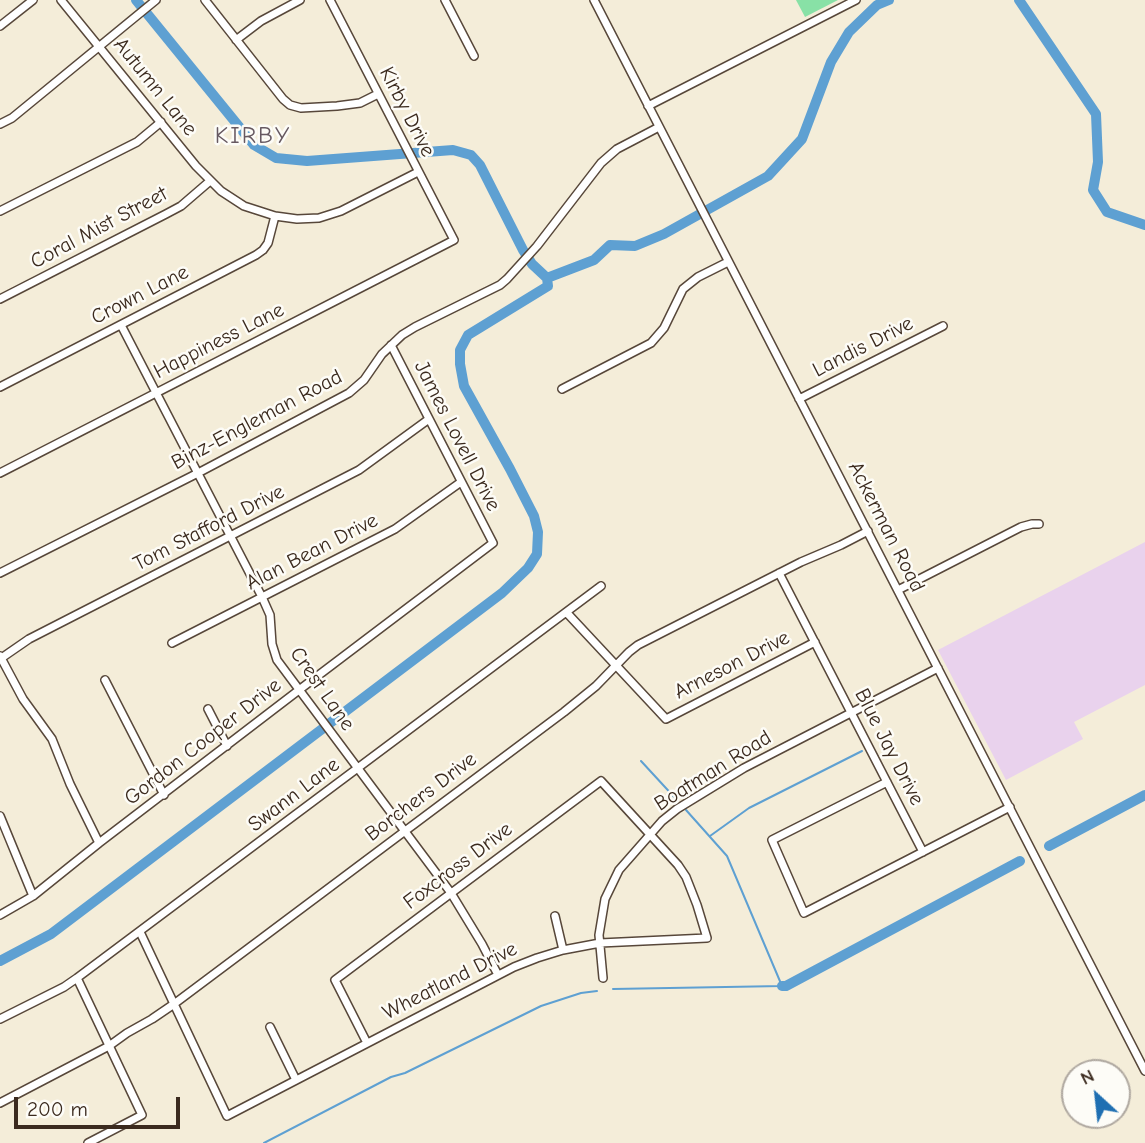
<!DOCTYPE html>
<html>
<head>
<meta charset="utf-8">
<style>
	body { margin:0 }
	#map { position:relative; width:1145px; height:1143px; overflow:hidden; background:#f4edd9; font-family:"Comic Neue",sans-serif }
	canvas { display:block }
	.north { position:absolute; left:1061px; top:1059px; width:70px; height:70px; box-sizing:border-box; background:#fdfcf7; border:2px solid #afa8a0; border-radius:50%; rotate:333deg; font-size:19px; font-weight:700; line-height:28px; text-align:center; color:#3b2a1e }
	.north::after { content:''; display:block; margin:auto; width:24px; height:32px; background:#1f6fb2; clip-path:polygon(50% 0,100% 100%,50% 72%,0 100%) }
	.scale { position:absolute; left:14px; top:1097px; width:166px; height:32px; box-sizing:border-box; border:4px solid #3b2a1e; border-top:0; padding-left:9px; font-size:21px; line-height:24px; white-space:nowrap; color:#3b2a1e; -webkit-text-stroke:5px #fdfcf7; paint-order:stroke }
</style>
</head>
<body>
<div id="map">
<canvas width="1145" height="1143"></canvas>
<div class="north">N</div>
<div class="scale">200 m</div>
</div>
<script>
const ctx = document.querySelector('canvas').getContext('2d');
ctx.lineJoin = 'round';
function fillPath(path, color) {
  ctx.fillStyle = color;
  ctx.fill(path, 'evenodd');
}
function shape(rows) {
  const path = new Path2D();
  for (const r of rows) {
    path.moveTo(r[0], r[1]);
    for (let i = 2; i < r.length; i += 2) path.lineTo(r[i], r[i + 1]);
  }
  return path;
}
function stroke(path, color, width, dash) {
  ctx.strokeStyle = color;
  ctx.lineWidth = width;
  ctx.lineCap = dash ? 'butt' : 'round';
  ctx.setLineDash(dash || []);
  ctx.stroke(path);
}
function drawText(font, color, halo, rows, align = 'center') {
  ctx.font = font + ' "Comic Neue",sans-serif';
  ctx.lineWidth = 5;
  ctx.setLineDash([]);
  ctx.textBaseline = 'middle';
  ctx.strokeStyle = halo;
  ctx.fillStyle = color;
  for (const [text, x, y, turn = 0] of rows) {
    ctx.save();
    ctx.translate(x, y);
    ctx.rotate((+turn || 0) * Math.PI / 180);
    ctx.textAlign = isNaN(turn) ? turn : align;
    if (halo) ctx.strokeText(text, 0, 0);
    ctx.fillText(text, 0, 0);
    ctx.restore();
  }
}
fillPath(shape([
	[1145,542,1145,685,1074,722,1083,739,1006,780,938,650]
]), '#e9d2ed');
fillPath(shape([
	[796,0,838,0,805,17]
]), '#88e1a6');
stroke(shape([
	[641,761,676,799],
	[710,836,749,808,862,751],
	[613,989,782,986,727,856,686,810],
	[264,1143,391,1077,405,1073,541,1006,581,993,597,991]
]), '#5ea0d2', 2);
stroke(shape([
	[136,0,254,145,276,158,307,161,453,150,471,155,480,165,523,250,532,264,547,278,594,260,610,245,635,246,664,234,768,176,802,139,831,62,849,32,877,5,889,0],
	[1019,0,1096,114,1098,162,1093,190,1107,212,1145,225],
	[1049,846,1145,795],
	[0,961,51,934,502,593,528,568,537,554,538,532,534,516,510,469,464,386,460,364,460,350,468,335,548,286,547,278],
	[782,986,786,986,1020,861]
]), '#5ea0d2', 10);
const minor = shape([
	[61,0,196,166,221,191,244,206,275,216,297,219,319,218,341,211,418,172],
	[205,0,283,99,290,105,301,108,337,106,360,103,378,94],
	[445,0,474,56],
	[594,0,1145,1071],
	[0,26,33,0],
	[236,40,261,21,300,0],
	[648,106,856,0],
	[0,124,12,118,156,0],
	[0,211,137,142,161,122],
	[0,299,166,214,181,206,210,181],
	[121,325,262,597,270,615,272,644,277,660,451,893,482,944,498,975],
	[0,387,256,255,263,250,268,243,275,216],
	[562,389,651,343,664,328,683,289,698,277,728,262],
	[799,399,943,326],
	[0,473,454,240,330,0],
	[0,573,198,473,349,393,364,380,382,354,402,335,415,327,500,285,507,279,537,246,601,163,617,149,659,127],
	[779,573,923,852],
	[898,590,1021,527,1032,524,1039,524],
	[567,613,666,719,815,642],
	[172,643,395,529,461,482],
	[0,656,23,699,52,739,70,784,99,843],
	[0,659,29,639,359,470,429,419],
	[105,680,164,795],
	[208,709,227,746],
	[887,782,772,840,804,913,1010,807],
	[0,816,33,896],
	[0,915,33,896,99,843,299,690,493,543,391,345],
	[555,916,563,950],
	[140,932,227,1116,514,967,537,958,563,950,600,943,707,938,697,905,686,877,678,865,601,781,335,980,367,1043],
	[77,978,142,1115,88,1143],
	[603,978,599,935,605,899,619,870,662,821,677,809,744,768,938,668],
	[0,1019,64,987,77,978,601,586],
	[270,1027,296,1080],
	[0,1103,109,1046,127,1033,152,1019,174,1004,564,712,596,686,629,652,638,645,801,562,841,545,868,531]
]);
stroke(minor, '#57473a', 10);
stroke(minor, '#fff', 7);
drawText('21px', '#3b2a1e', '#fdfcf7', [
	["Autumn Lane",155,87,51],
	["Kirby Drive",407,112,63],
	["Coral Mist Street",99,228,-28],
	["Crown Lane",140,295,-27],
	["Happiness Lane",219,341,-27],
	["Landis Drive",863,347,-27],
	["Binz-Engleman Road",257,420,-28],
	["James Lovell Drive",457,436,63],
	["Ackerman Road",886,527,63],
	["Tom Stafford Drive",209,528,-27],
	["Alan Bean Drive",312,552,-27],
	["Arneson Drive",732,665,-27],
	["Crest Lane",322,689,55],
	["Gordon Cooper Drive",203,742,-38],
	["Blue Jay Drive",889,747,63],
	["Boatman Road",713,771,-32],
	["Swann Lane",294,795,-37],
	["Borchers Drive",421,797,-37],
	["Foxcross Drive",458,866,-37],
	["Wheatland Drive",450,981,-27]
]);
ctx.letterSpacing = '2px';
drawText('24px', '#675961', '#fdfcf7', [
	["KIRBY",253,136]
]);
ctx.letterSpacing = '0px';
</script>
</body>
</html>
